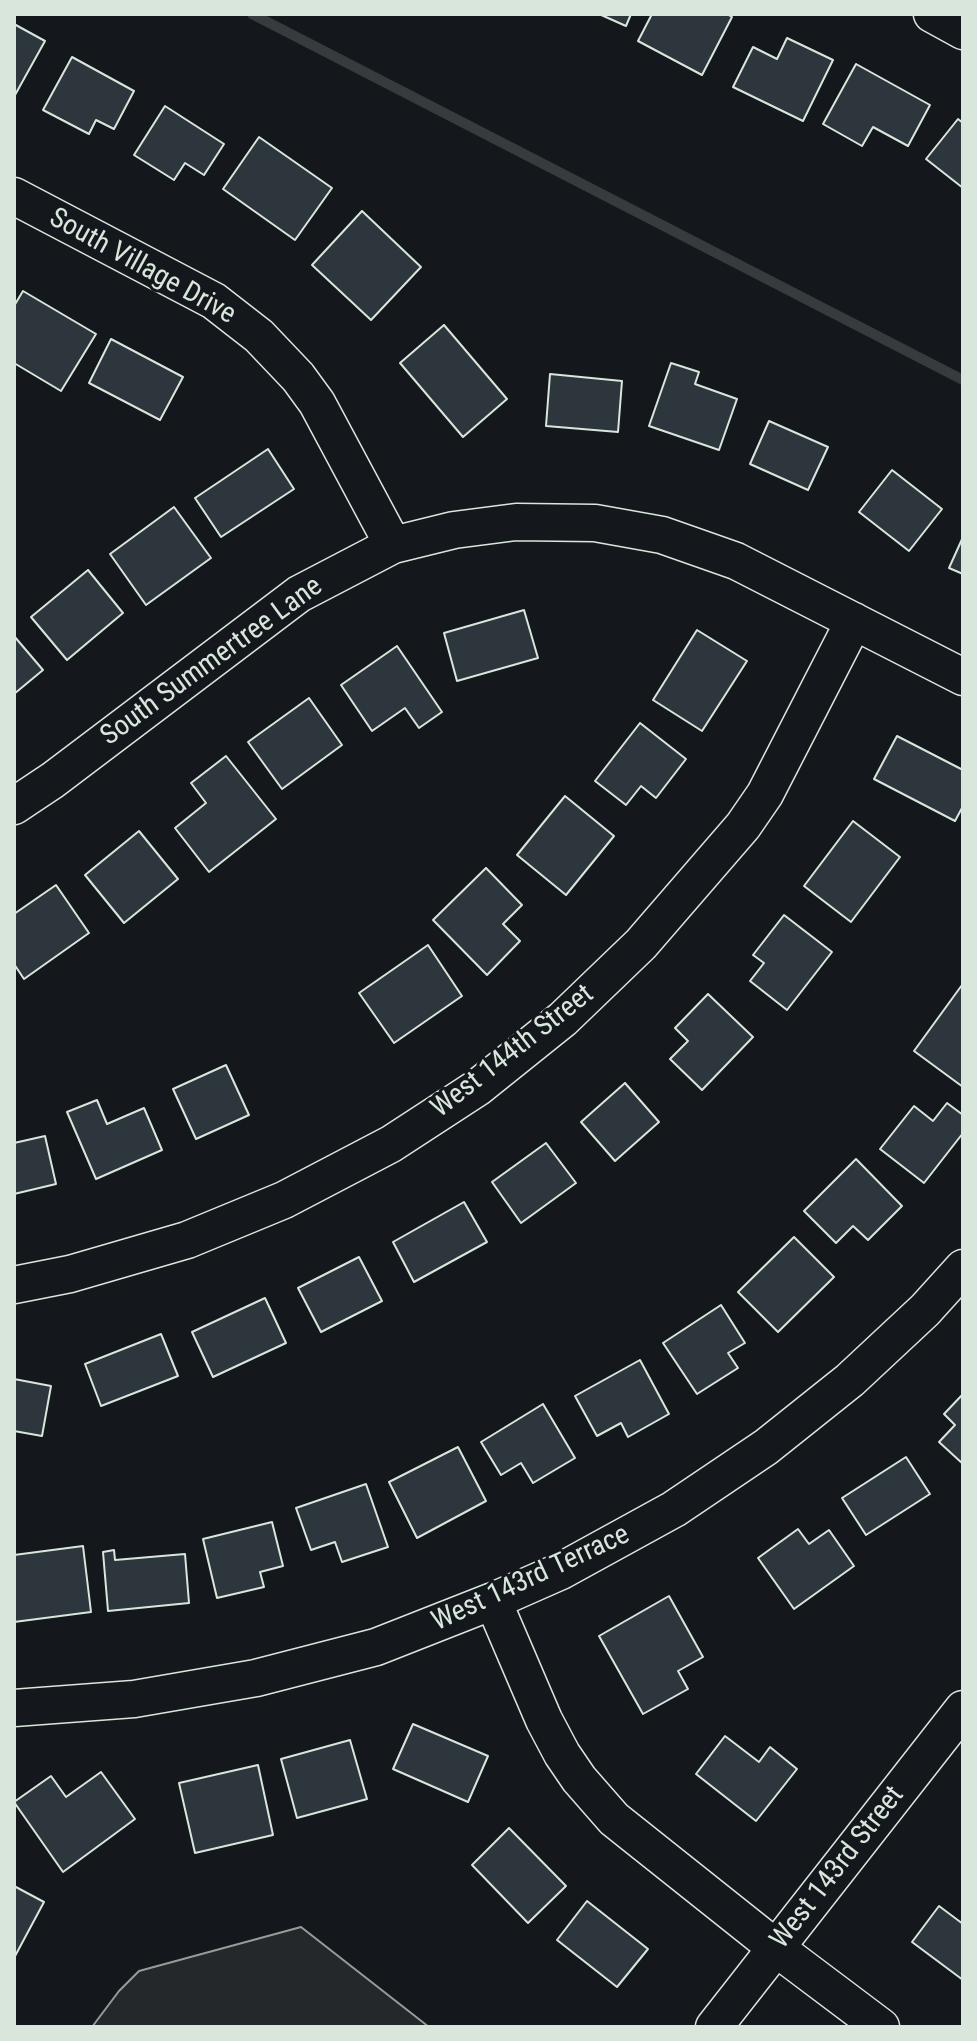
<!DOCTYPE html>
<style>
body{margin:0}
#map{position:relative;width:977px;height:2041px;overflow:hidden;background:#14181c;font-family:"Roboto Condensed",sans-serif}
canvas{display:block}
.frame{position:absolute;inset:0;border:16px solid #d8e6dc;pointer-events:none}
</style>
<div id="map">
<canvas width="977" height="2041"></canvas>
<div class="frame"></div>
</div>
<script>
const ctx = document.querySelector('canvas').getContext('2d');
ctx.lineJoin = 'round';
function fill(path, color) { ctx.fillStyle = color; ctx.fill(path, 'evenodd'); }
const poly = rows => new Path2D(rows.map(r => 'M' + r).join(''));
function trace(path, color, width, dash) { ctx.strokeStyle = color; ctx.lineWidth = width; ctx.lineCap = dash ? 'butt' : 'round'; ctx.setLineDash(dash || []); ctx.stroke(path); }
function label(font, color, halo, rows, align = 'center') {
  ctx.font = font + ' "Roboto Condensed",sans-serif'; ctx.lineWidth = 6; ctx.setLineDash([]); ctx.textBaseline = 'middle'; ctx.strokeStyle = halo; ctx.fillStyle = color; for (const [text, x, y, turn = 0] of rows) {
    ctx.save(); ctx.translate(x, y); ctx.rotate((+turn || 0) * Math.PI / 180); ctx.textAlign = isNaN(turn) ? turn : align; if (halo) ctx.strokeText(text, 0, 0); ctx.fillText(text, 0, 0); ctx.restore();
  }
}
const parking = poly([
 [301,1927,429,2027,92,2027,119,1991,139,1971,301,1927]
]);
fill(parking, '#24282b');
trace(parking, '#939e99', 2);
trace(poly([
 [252,14,963,380]
]), '#363b3e', 10);
const building = poly([
 [599,14,631,14,626,26,599,14],
 [652,14,727,14,732,17,702,75,638,41,652,14],
 [14,24,45,41,15,95,14,94,14,24],
 [787,38,833,60,803,121,733,87,753,47,777,59,787,38],
 [72,57,134,91,114,129,96,120,89,134,43,110,72,57],
 [856,64,930,105,908,146,873,127,862,146,823,124,856,64],
 [165,106,224,144,204,175,185,163,174,180,134,155,165,106],
 [958,119,963,123,963,188,926,159,958,119],
 [259,137,332,188,295,240,223,189,259,137],
 [362,211,421,267,371,320,312,265,362,211],
 [23,291,96,334,61,391,14,363,14,306,23,291],
 [444,325,507,399,463,437,400,363,444,325],
 [111,339,183,377,160,420,89,383,111,339],
 [671,363,699,372,695,384,737,399,719,450,649,426,671,363],
 [550,374,622,381,618,432,546,426,550,374],
 [769,421,828,447,808,490,750,464,769,421],
 [268,449,294,489,221,537,195,498,268,449],
 [892,470,942,509,909,551,859,512,892,470],
 [174,507,211,558,146,605,110,554,174,507],
 [963,537,963,574,949,568,963,537],
 [88,570,123,613,67,660,31,617,88,570],
 [524,610,538,658,457,681,444,633,524,610],
 [697,630,747,661,702,731,653,700,697,630],
 [14,636,43,670,14,694,14,636],
 [397,646,442,712,419,728,405,708,372,731,341,685,397,646],
 [309,698,342,745,282,789,248,742,309,698],
 [640,723,686,759,656,798,641,786,626,805,595,781,640,723],
 [897,736,963,770,963,806,955,821,874,779,897,736],
 [226,756,276,819,209,872,175,828,206,803,191,783,226,756],
 [565,796,614,836,566,895,517,855,565,796],
 [853,821,900,857,851,922,804,886,853,821],
 [139,831,178,879,124,923,85,875,139,831],
 [486,868,522,905,503,924,520,941,487,975,433,920,486,868],
 [56,885,89,933,24,979,14,964,14,914,56,885],
 [784,915,832,952,787,1010,750,981,764,963,753,955,784,915],
 [428,945,462,996,394,1043,359,993,428,945],
 [962,985,963,985,963,1087,914,1051,962,985],
 [708,994,753,1037,702,1090,670,1059,688,1041,675,1028,708,994],
 [226,1065,249,1115,196,1139,173,1089,226,1065],
 [625,1083,659,1122,615,1161,581,1122,625,1083],
 [97,1100,107,1124,144,1108,162,1150,96,1179,67,1112,97,1100],
 [947,1103,963,1115,963,1133,924,1183,880,1149,914,1106,933,1121,947,1103],
 [45,1136,56,1184,14,1194,14,1143,45,1136],
 [546,1143,576,1183,521,1223,492,1182,546,1143],
 [856,1159,902,1206,868,1240,853,1226,836,1243,804,1211,856,1159],
 [464,1202,487,1242,414,1282,393,1242,464,1202],
 [794,1237,834,1277,778,1332,738,1292,794,1237],
 [359,1257,382,1301,321,1332,298,1288,359,1257],
 [265,1298,286,1343,213,1377,192,1332,265,1298],
 [721,1305,745,1343,728,1353,738,1368,697,1394,663,1343,721,1305],
 [161,1334,178,1376,101,1406,85,1364,161,1334],
 [640,1360,669,1414,628,1437,621,1423,597,1436,575,1396,640,1360],
 [14,1379,51,1386,42,1436,14,1431,14,1379],
 [963,1394,963,1464,939,1442,955,1425,944,1414,963,1394],
 [543,1404,575,1458,533,1483,521,1463,501,1475,481,1442,543,1404],
 [458,1447,486,1501,417,1538,389,1482,458,1447],
 [906,1457,930,1494,866,1535,842,1498,906,1457],
 [366,1484,388,1547,342,1562,335,1542,311,1550,296,1508,366,1484],
 [272,1522,283,1566,260,1572,264,1587,217,1598,203,1539,272,1522],
 [798,1529,809,1544,829,1530,854,1566,794,1609,758,1558,798,1529],
 [83,1546,91,1612,14,1622,14,1555,83,1546],
 [114,1550,115,1560,185,1554,189,1603,108,1611,103,1552,114,1550],
 [669,1596,703,1657,678,1671,688,1689,643,1714,599,1636,669,1596],
 [413,1724,488,1756,468,1802,393,1769,413,1724],
 [725,1736,759,1762,770,1747,797,1769,756,1821,696,1774,725,1736],
 [350,1740,367,1799,297,1818,281,1759,350,1740],
 [258,1765,273,1835,195,1853,179,1783,258,1765],
 [101,1772,135,1819,63,1872,14,1802,51,1776,66,1797,101,1772],
 [509,1828,566,1886,528,1923,472,1865,509,1828],
 [14,1886,44,1902,14,1958,14,1886],
 [587,1901,648,1949,617,1987,557,1940,587,1901],
 [939,1906,963,1924,963,1980,912,1942,939,1906]
]);
fill(building, '#2c363c');
trace(building, '#d8e6dc', 2);
const minor = poly([
 [932,14,963,31],
 [14,196,214,301,259,336,298,377,317,403,393,545],
 [14,806,53,780,299,594,393,545,454,530,516,522,595,523,662,535,736,561,963,677],
 [14,1285,70,1274,187,1240,284,1200,391,1144,477,1088,563,1019,641,944,743,826,765,794,854,621],
 [493,1601,544,1720,562,1754,579,1779,614,1819,776,1948,881,2027],
 [14,1708,134,1699,256,1678,376,1647,493,1601,561,1571,674,1509,766,1447,850,1380,925,1310,963,1268],
 [714,2027,963,1709]
]);
trace(minor, '#d8e6dc', 39);
trace(minor, '#14181c', 36);
label('28px', '#d8e6dc', '#14181c', [
 ["South Village Drive",142,267,29],
 ["South Summertree Lane",212,662,-36],
 ["West 144th Street",513,1052,-38],
 ["West 143rd Terrace",531,1579,-25],
 ["West 143rd Street",838,1868,-52]
]);
</script>
